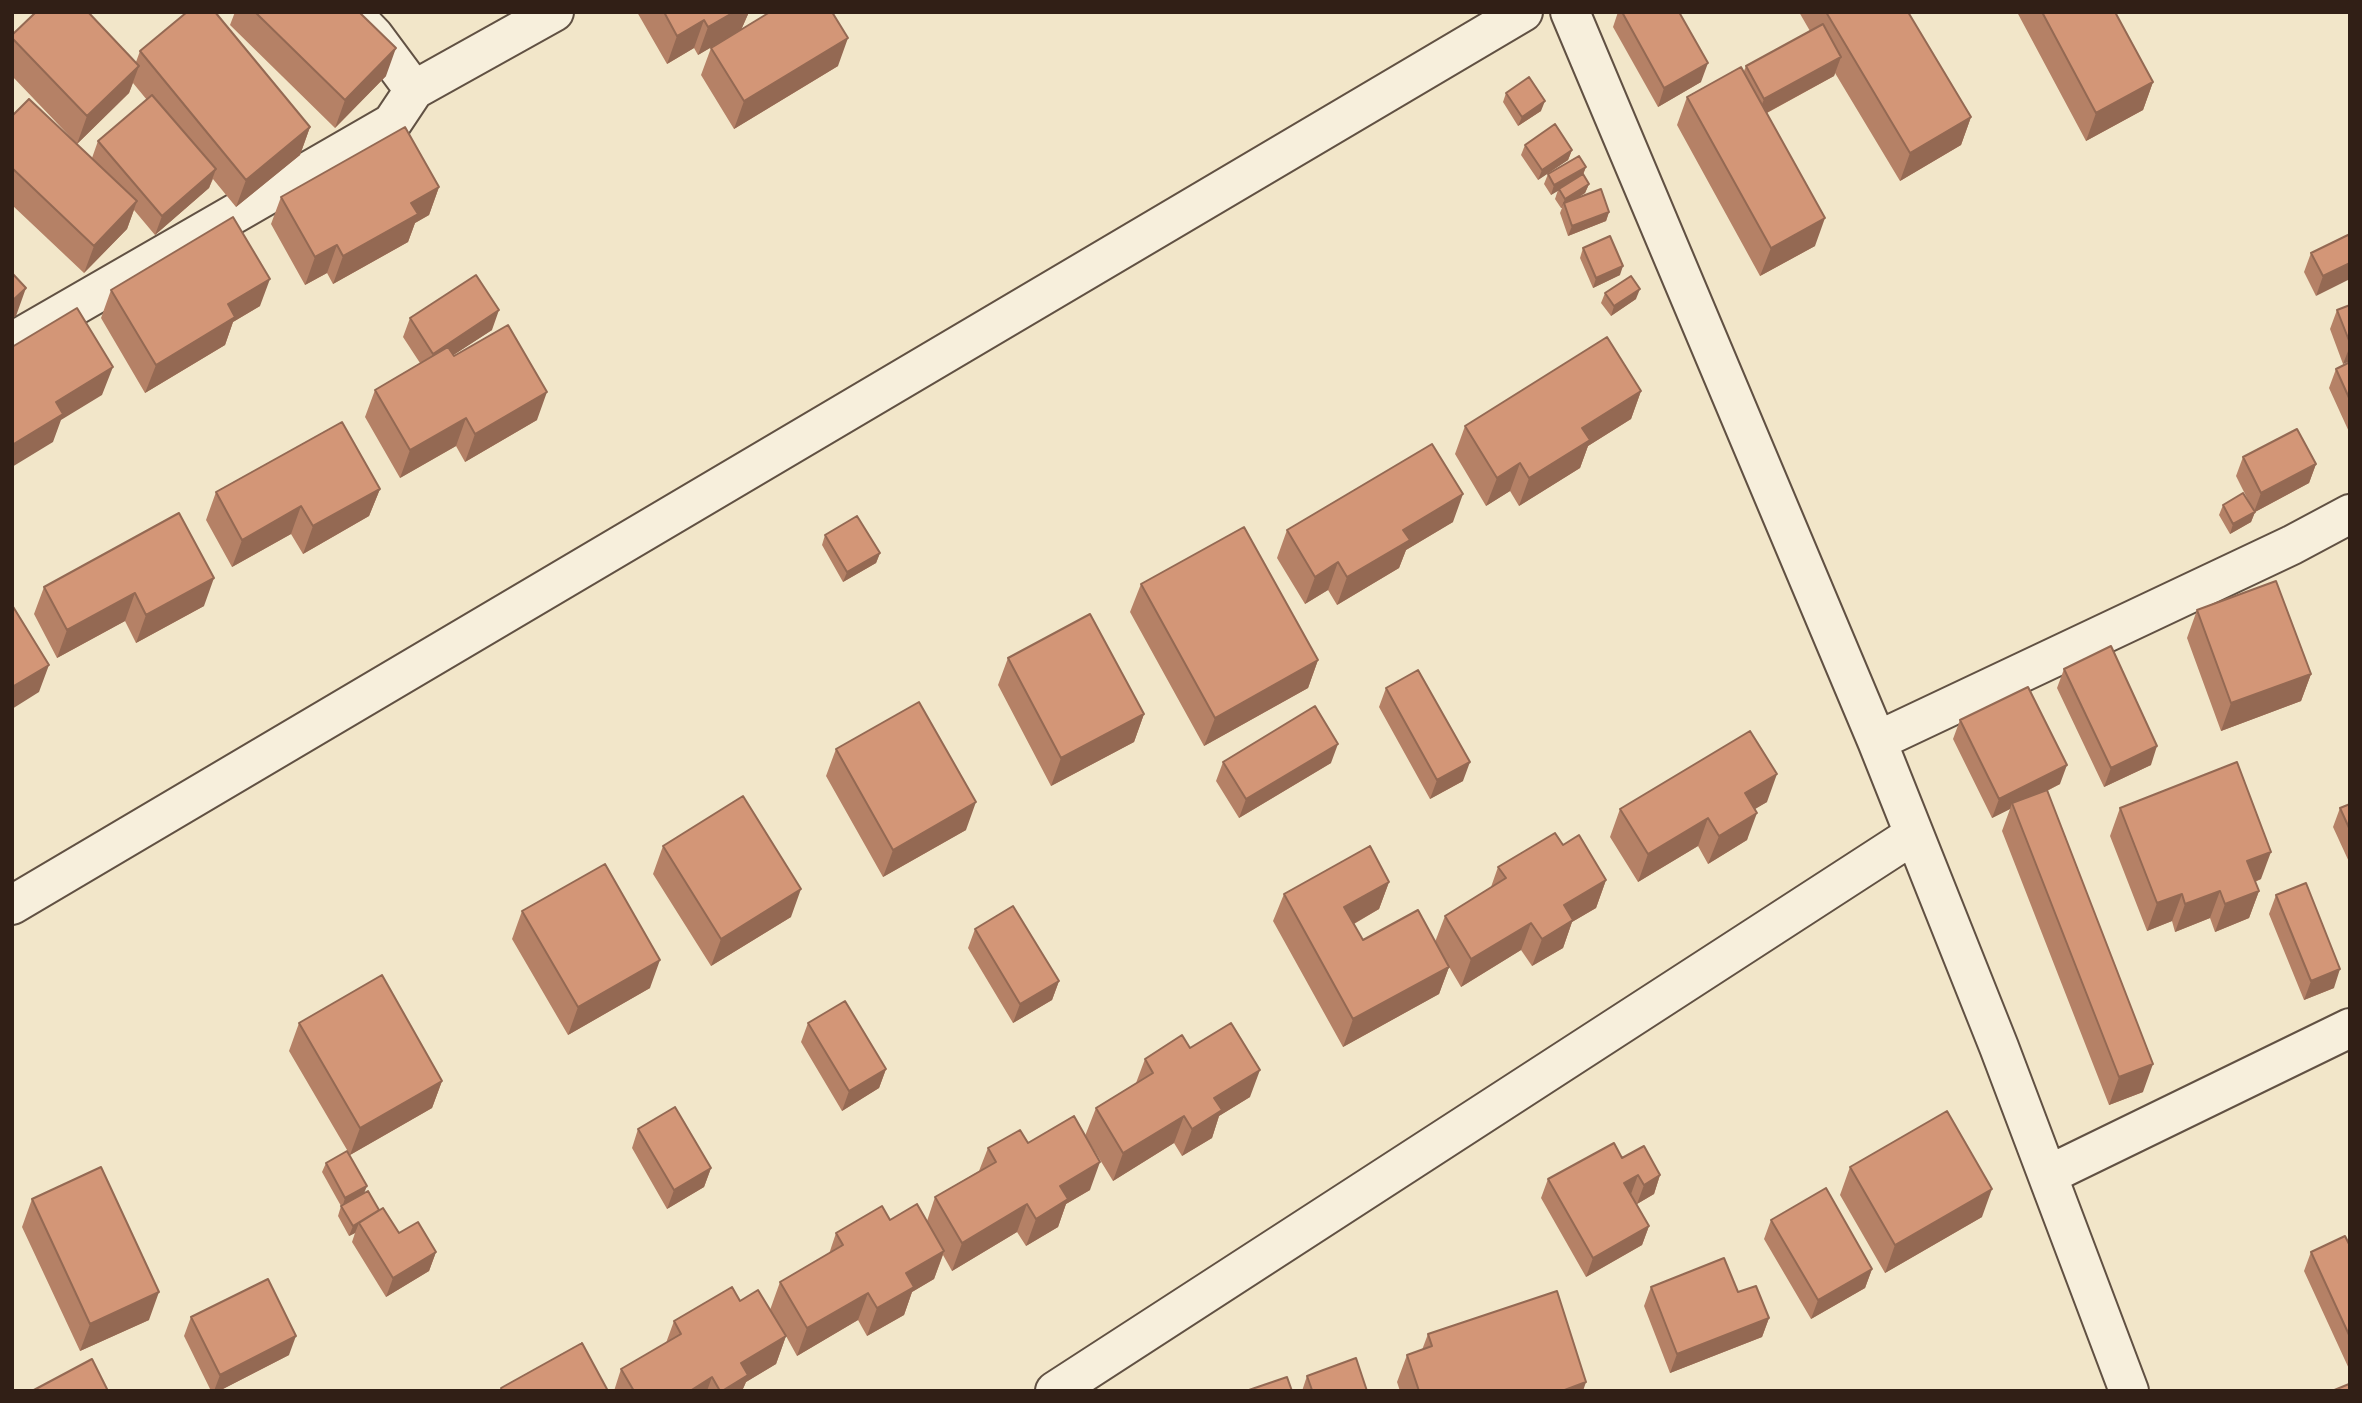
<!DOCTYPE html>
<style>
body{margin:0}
#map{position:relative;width:2362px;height:1403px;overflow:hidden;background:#f2e6c9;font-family:"Old Standard TT",serif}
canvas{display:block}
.frame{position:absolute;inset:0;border:14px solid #311f16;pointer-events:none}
</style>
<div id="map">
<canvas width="2362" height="1403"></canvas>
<div class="frame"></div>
</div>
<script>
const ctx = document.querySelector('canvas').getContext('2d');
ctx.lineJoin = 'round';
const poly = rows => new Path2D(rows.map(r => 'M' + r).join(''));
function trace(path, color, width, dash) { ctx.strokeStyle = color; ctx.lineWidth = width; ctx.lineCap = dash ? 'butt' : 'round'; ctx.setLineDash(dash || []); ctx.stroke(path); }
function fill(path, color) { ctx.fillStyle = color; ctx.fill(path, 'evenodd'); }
const minor = poly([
 [351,12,374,36,414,90],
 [1570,12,1877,741,1999,1047,2129,1391],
 [12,342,392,123,414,90,554,12],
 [1877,741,2292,545,2350,514],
 [12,905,1523,12],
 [2048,1175,2350,1028],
 [1055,1391,1913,835]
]);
trace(minor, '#615143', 42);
trace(minor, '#f7efdc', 38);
fill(poly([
 [235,12,359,12,386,76,335,128,230,25],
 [637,12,749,12,741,30,838,66,734,129,701,75,711,48,730,36,698,55,694,48,667,64],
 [1618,12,1679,12,1701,82,1658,107,1613,27],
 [1799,12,1908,12,1971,117,1961,145,1900,181,1835,73,1834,76,1767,113,1815,246,1760,276,1677,125,1687,97,1744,71,1746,66,1810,31],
 [2017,12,2115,12,2153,82,2143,110,2086,141],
 [12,35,136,62,140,51,310,127,300,155,236,207,213,179,209,188,155,235,134,210,127,229,84,273,12,205,12,116,92,158,98,141,147,100,133,83,129,93,77,144,12,76],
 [1506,93,1541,111,1518,126,1503,102],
 [1525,145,1572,150,1568,160,1538,180,1521,155],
 [1586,167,1583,174,1589,184,1585,193,1577,198,1609,212,1606,221,1568,236,1560,213,1562,208,1561,208,1555,199,1558,190,1551,195,1544,184,1548,174],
 [439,187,429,215,415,223,408,242,333,284,327,273,305,285,271,224,281,197],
 [2350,234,2316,296,2304,272,2311,253],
 [1583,248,1620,275,1593,288,1580,258],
 [111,290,260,306,233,322,225,345,145,393,101,318],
 [1605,293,1636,299,1611,316,1601,303],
 [2350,305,2350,361,2343,364,2330,329,2337,310],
 [410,318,492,330,453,355,537,420,465,462,456,446,400,478,365,417,375,390,420,363,403,337],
 [2350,362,2350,434,2329,388,2336,369],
 [1641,391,1631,419,1588,446,1580,468,1519,506,1510,491,1486,506,1455,454,1465,426],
 [2243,457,2316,464,2309,483,2255,512,2251,522,2230,534,2219,515,2223,505,2249,502,2236,476],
 [380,489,369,516,303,554,291,534,232,567,206,520,216,492],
 [179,513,204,606,136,643,125,621,57,658,34,614,44,587],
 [1453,522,1406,550,1399,568,1337,605,1328,590,1305,604,1277,558,1287,530],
 [825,535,880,553,876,563,843,582,822,545],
 [1141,584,1318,660,1308,688,1204,746,1130,612],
 [2197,610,2311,674,2301,701,2221,731,2187,638],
 [1008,658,1144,714,1134,742,1051,786,998,685],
 [2064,669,2151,765,2104,787,2057,688],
 [1386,688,1463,781,1430,799,1379,707],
 [1960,720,2060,784,2047,791,2143,1092,2109,1105,2002,831,2010,809,1992,818,1953,739],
 [836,749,966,830,883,877,826,776],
 [1223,762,1331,763,1239,818,1216,781],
 [1767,802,1754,809,1747,840,1708,864,1698,846,1638,882,1610,837,1620,809],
 [2350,804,2350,864,2333,827,2340,808],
 [2120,808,2261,879,2255,882,2259,891,2249,918,2215,932,2210,918,2175,932,2172,921,2147,931,2110,836],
 [1563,845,1606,880,1596,908,1572,922,1563,948,1532,966,1521,950,1461,987,1448,965,1449,967,1439,994,1343,1047,1273,921,1284,894,1389,882,1379,909,1354,924,1363,940,1435,942,1445,916,1491,887,1498,867],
 [663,846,791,917,711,966,653,874],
 [2276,895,2334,988,2304,1000,2269,914],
 [522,911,650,988,568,1035,512,939],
 [975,929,1059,981,1052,1000,1013,1023,968,948],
 [299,1023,442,1081,432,1108,350,1155,289,1051],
 [808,1023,886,1069,879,1088,842,1111,801,1042],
 [1190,1048,1250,1097,1219,1116,1212,1138,1182,1156,1174,1143,1113,1181,1086,1137,1090,1190,1066,1204,1058,1227,1026,1246,1017,1232,952,1271,943,1255,934,1279,912,1292,904,1315,867,1336,858,1320,797,1356,786,1336,776,1364,746,1382,742,1391,614,1391,621,1369,666,1343,674,1321,740,1301,770,1310,780,1282,829,1254,836,1233,890,1220,927,1221,935,1197,979,1171,988,1148,1085,1136,1096,1108,1136,1083,1145,1059],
 [638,1129,711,1168,704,1187,667,1209,632,1148],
 [1622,1158,1660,1175,1654,1194,1637,1204,1649,1226,1642,1245,1586,1277,1541,1198,1548,1179],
 [326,1163,364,1193,399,1233,436,1252,429,1271,386,1297,352,1242,355,1233,349,1236,338,1216,341,1206,322,1172],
 [1850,1167,1982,1217,1885,1273,1840,1195],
 [32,1199,149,1320,80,1351,22,1227],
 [1771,1220,1872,1269,1865,1288,1811,1319,1764,1239],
 [2350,1246,2350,1371,2304,1271,2311,1252],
 [1651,1287,1769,1318,1762,1337,1670,1373,1644,1306],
 [191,1317,289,1355,219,1391,211,1391,184,1336],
 [1428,1334,1583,1391,1400,1391,1397,1382,1407,1355,1422,1350],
 [1307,1376,1367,1391,1302,1391]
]), '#b58166');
fill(poly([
 [734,12,749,12,741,30,698,55,708,27],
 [704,20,694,48,667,64,677,36],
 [848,38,838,66,734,129,744,101],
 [396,48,386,76,335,128,345,100],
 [1841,57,1834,76,1757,118,1764,99],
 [1708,63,1701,82,1658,107,1664,88],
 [139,66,129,93,77,144,87,116],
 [2153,82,2143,110,2086,141,2096,113],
 [1545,101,1541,111,1518,126,1522,117],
 [1971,117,1961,145,1900,181,1910,153],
 [310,127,300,155,236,207,246,180],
 [1572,150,1568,160,1538,180,1542,170],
 [1586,167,1582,177,1551,195,1554,185],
 [216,169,209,188,155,235,162,216],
 [1589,184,1585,193,1565,206,1564,203,1561,208,1565,199],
 [439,187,429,215,415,223,408,242,333,284,343,256,411,203],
 [137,201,127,229,84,273,94,246],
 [1609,212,1606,221,1568,236,1572,226],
 [1825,218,1815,246,1760,276,1771,248],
 [337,245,327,273,305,285,315,257],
 [2350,263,2350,279,2316,296,2323,276],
 [1623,266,1620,275,1593,288,1596,278],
 [270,279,260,306,233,322,225,345,145,393,156,365,228,304],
 [26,288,16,316,12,319,12,301],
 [1640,289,1636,299,1611,316,1614,306],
 [499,310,492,330,426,373,433,354],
 [2350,346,2350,361,2343,364],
 [113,367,102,395,61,420,53,442,12,467,12,445,56,402],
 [1641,391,1631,419,1588,446,1580,468,1519,506,1529,478,1582,428],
 [547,392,537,420,465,462,475,434],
 [466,418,456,446,400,478,410,450],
 [1520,463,1510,491,1486,506,1497,478],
 [2316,464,2309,483,2255,512,2251,522,2230,534,2233,524,2254,512,2261,493],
 [380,489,369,516,303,554,313,526],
 [1463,494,1453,522,1406,550,1399,568,1337,605,1347,577,1403,530],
 [301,506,291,534,232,567,242,540],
 [880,553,876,563,843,582,847,572],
 [1338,562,1328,590,1305,604,1315,577],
 [214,578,204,606,136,643,146,615],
 [135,593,125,621,57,658,67,630],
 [1318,660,1308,688,1204,746,1215,718],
 [49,665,39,692,12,709,12,687],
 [2311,674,2301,701,2221,731,2231,703],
 [1144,714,1134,742,1051,786,1061,758],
 [1338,744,1331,763,1239,818,1246,799],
 [2157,746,2151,765,2104,787,2111,768],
 [1470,762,1463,781,1430,799,1437,780],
 [2067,765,2060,784,2014,807,2012,803,2010,809,1992,818,1999,799],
 [1777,774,1767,802,1735,821,1745,793],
 [976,802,966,830,883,877,893,850],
 [1757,813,1747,840,1708,864,1719,836],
 [1708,818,1698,846,1638,882,1648,854],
 [2271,852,2261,879,2237,888,2247,861],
 [1606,880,1596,908,1572,922,1563,948,1532,966,1542,939,1564,905],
 [1389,882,1379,909,1334,935,1344,907],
 [801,889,791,917,711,966,721,939],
 [2220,891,2210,918,2175,932,2185,904],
 [2259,891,2249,918,2215,932,2225,904],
 [2182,894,2172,921,2147,931,2157,903],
 [1531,923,1521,950,1461,987,1471,959],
 [660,960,650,988,568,1035,578,1007],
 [1449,967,1439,994,1343,1047,1353,1019],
 [2340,969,2334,988,2304,1000,2311,981],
 [1059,981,1052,1000,1013,1023,1020,1004],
 [2153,1064,2143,1092,2109,1105,2119,1077],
 [886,1069,879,1088,842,1111,849,1091],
 [1260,1070,1250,1097,1219,1116,1212,1138,1182,1156,1192,1129,1214,1098],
 [442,1081,432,1108,350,1155,360,1128],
 [1184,1116,1174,1143,1113,1181,1123,1153],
 [1100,1162,1090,1190,1066,1204,1058,1227,1026,1246,1036,1219,1060,1186],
 [711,1168,704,1187,667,1209,674,1190],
 [1638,1175,1631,1194,1624,1183],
 [1660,1175,1654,1194,1637,1204,1644,1185],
 [367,1186,363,1196,342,1208,345,1198],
 [1992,1189,1982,1217,1885,1273,1895,1245],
 [1027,1204,1017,1232,952,1271,962,1243],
 [359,1223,355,1233,349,1236,353,1226],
 [1649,1226,1642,1245,1586,1277,1593,1258],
 [944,1251,934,1279,912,1292,904,1315,867,1336,877,1308,906,1273],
 [436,1252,429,1271,386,1297,393,1278],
 [1872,1269,1865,1288,1811,1319,1818,1300],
 [159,1292,149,1320,80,1351,90,1324],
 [868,1293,858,1320,797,1356,807,1328],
 [1769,1318,1762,1337,1670,1373,1677,1354],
 [296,1336,289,1355,219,1391,214,1391,220,1375],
 [786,1336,776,1364,746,1382,742,1391,722,1391,741,1363],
 [712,1377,707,1391,690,1391],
 [1586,1382,1583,1391,1562,1391]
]), '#946953');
const building = poly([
 [36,12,88,12,139,66,87,116,12,38,12,35,36,12],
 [187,12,215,12,310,127,246,180,140,51,187,12],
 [255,12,359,12,396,48,345,100,255,12],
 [664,12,734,12,708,27,704,20,677,36,664,12],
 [770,12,832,12,848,38,744,101,711,48,770,12],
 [1622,12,1679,12,1708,63,1664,88,1622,12],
 [1826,12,1908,12,1971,117,1910,153,1826,12],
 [2042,12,2115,12,2153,82,2096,113,2042,12],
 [1823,24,1841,57,1764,99,1746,66,1823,24],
 [1741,67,1825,218,1771,248,1687,97,1741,67],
 [1529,77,1545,101,1522,117,1506,93,1529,77],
 [152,95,216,169,162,216,98,141,152,95],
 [29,99,137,201,94,246,12,168,12,116,29,99],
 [1555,124,1572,150,1542,170,1525,145,1555,124],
 [405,127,439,187,411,203,418,214,343,256,337,245,315,257,281,197,405,127],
 [1579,156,1586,167,1554,185,1548,174,1579,156],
 [1583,174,1589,184,1565,199,1559,189,1583,174],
 [1601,189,1609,212,1572,226,1564,203,1601,189],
 [233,217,270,279,228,304,235,317,156,365,111,290,233,217],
 [2350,234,2350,263,2323,276,2311,253,2350,234],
 [1610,236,1623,266,1596,278,1583,248,1610,236],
 [12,273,26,288,12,301,12,273],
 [476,275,499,310,433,354,410,318,476,275],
 [1631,276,1640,289,1614,306,1605,293,1631,276],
 [2350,305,2350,343,2337,310,2350,305],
 [77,308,113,367,56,402,63,414,12,445,12,347,77,308],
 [508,325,547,392,475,434,466,418,410,450,375,390,448,347,454,356,508,325],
 [1607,337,1641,391,1582,428,1590,440,1529,478,1520,463,1497,478,1465,426,1607,337],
 [2350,362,2350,400,2336,369,2350,362],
 [342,422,380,489,313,526,301,506,242,540,216,492,342,422],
 [2297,429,2316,464,2261,493,2243,457,2297,429],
 [1432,444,1463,494,1403,530,1410,540,1347,577,1338,562,1315,577,1287,530,1432,444],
 [2243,493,2255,512,2233,524,2223,505,2243,493],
 [179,513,214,578,146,615,135,593,67,630,44,587,179,513],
 [857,516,880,553,847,572,825,535,857,516],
 [1244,527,1318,660,1215,718,1141,584,1244,527],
 [2276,581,2311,674,2231,703,2197,610,2276,581],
 [12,605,49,665,12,687,12,605],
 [1090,614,1144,714,1061,758,1008,658,1090,614],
 [2111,646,2157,746,2111,768,2064,669,2111,646],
 [1418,670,1470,762,1437,780,1386,688,1418,670],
 [2028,687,2067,765,1999,799,1960,720,2028,687],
 [919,702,976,802,893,850,836,749,919,702],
 [1315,706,1338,744,1246,799,1223,762,1315,706],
 [1750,731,1777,774,1745,793,1757,813,1719,836,1708,818,1648,854,1620,809,1750,731],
 [2237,762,2271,852,2247,861,2259,891,2225,904,2220,891,2185,904,2182,894,2157,903,2120,808,2237,762],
 [2047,790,2153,1064,2119,1077,2012,803,2047,790],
 [743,796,801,889,721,939,663,846,743,796],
 [2350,804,2350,830,2340,808,2350,804],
 [1555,833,1563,845,1579,835,1606,880,1564,905,1573,920,1542,939,1531,923,1471,959,1445,916,1506,878,1498,867,1555,833],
 [1370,846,1389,882,1344,907,1363,940,1418,910,1449,967,1353,1019,1284,894,1370,846],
 [605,864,660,960,578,1007,522,911,605,864],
 [2306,883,2340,969,2311,981,2276,895,2306,883],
 [1013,906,1059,981,1020,1004,975,929,1013,906],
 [382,975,442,1081,360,1128,299,1023,382,975],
 [845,1001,886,1069,849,1091,808,1023,845,1001],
 [1231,1023,1260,1070,1214,1098,1222,1110,1192,1129,1184,1116,1123,1153,1096,1108,1153,1073,1145,1059,1182,1035,1190,1048,1231,1023],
 [675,1107,711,1168,674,1190,638,1129,675,1107],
 [1947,1111,1992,1189,1895,1245,1850,1167,1947,1111],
 [1074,1116,1100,1162,1060,1186,1068,1199,1036,1219,1027,1204,962,1243,935,1197,996,1162,988,1148,1020,1130,1028,1143,1074,1116],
 [1614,1143,1622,1158,1644,1146,1660,1175,1644,1185,1638,1175,1624,1183,1649,1226,1593,1258,1548,1179,1614,1143],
 [347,1151,367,1186,345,1198,326,1163,347,1151],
 [101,1167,159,1292,90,1324,32,1199,101,1167],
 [1826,1188,1872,1269,1818,1300,1771,1220,1826,1188],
 [368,1191,379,1210,353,1226,341,1206,368,1191],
 [917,1204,944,1251,906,1273,914,1287,877,1308,868,1293,807,1328,780,1282,843,1245,836,1233,882,1206,890,1220,917,1204],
 [383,1208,399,1233,418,1222,436,1252,393,1278,359,1223,383,1208],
 [2345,1236,2350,1246,2350,1337,2311,1252,2345,1236],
 [1724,1258,1738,1292,1756,1286,1769,1318,1677,1354,1651,1287,1724,1258],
 [268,1279,296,1336,220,1375,191,1317,268,1279],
 [732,1287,740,1301,758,1290,786,1336,741,1363,748,1375,722,1391,720,1391,712,1377,690,1391,634,1391,621,1369,681,1334,674,1321,732,1287],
 [1557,1291,1586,1382,1562,1391,1419,1391,1407,1355,1432,1346,1428,1334,1557,1291],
 [582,1343,608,1391,502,1391,501,1388,582,1343],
 [1356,1358,1367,1391,1308,1391,1312,1390,1307,1376,1356,1358],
 [92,1359,108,1391,32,1391,92,1359],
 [1287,1377,1292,1391,1246,1391,1287,1377],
 [2349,1384,2350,1391,2332,1391,2349,1384]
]);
fill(building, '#d39677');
trace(building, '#946953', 2);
</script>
